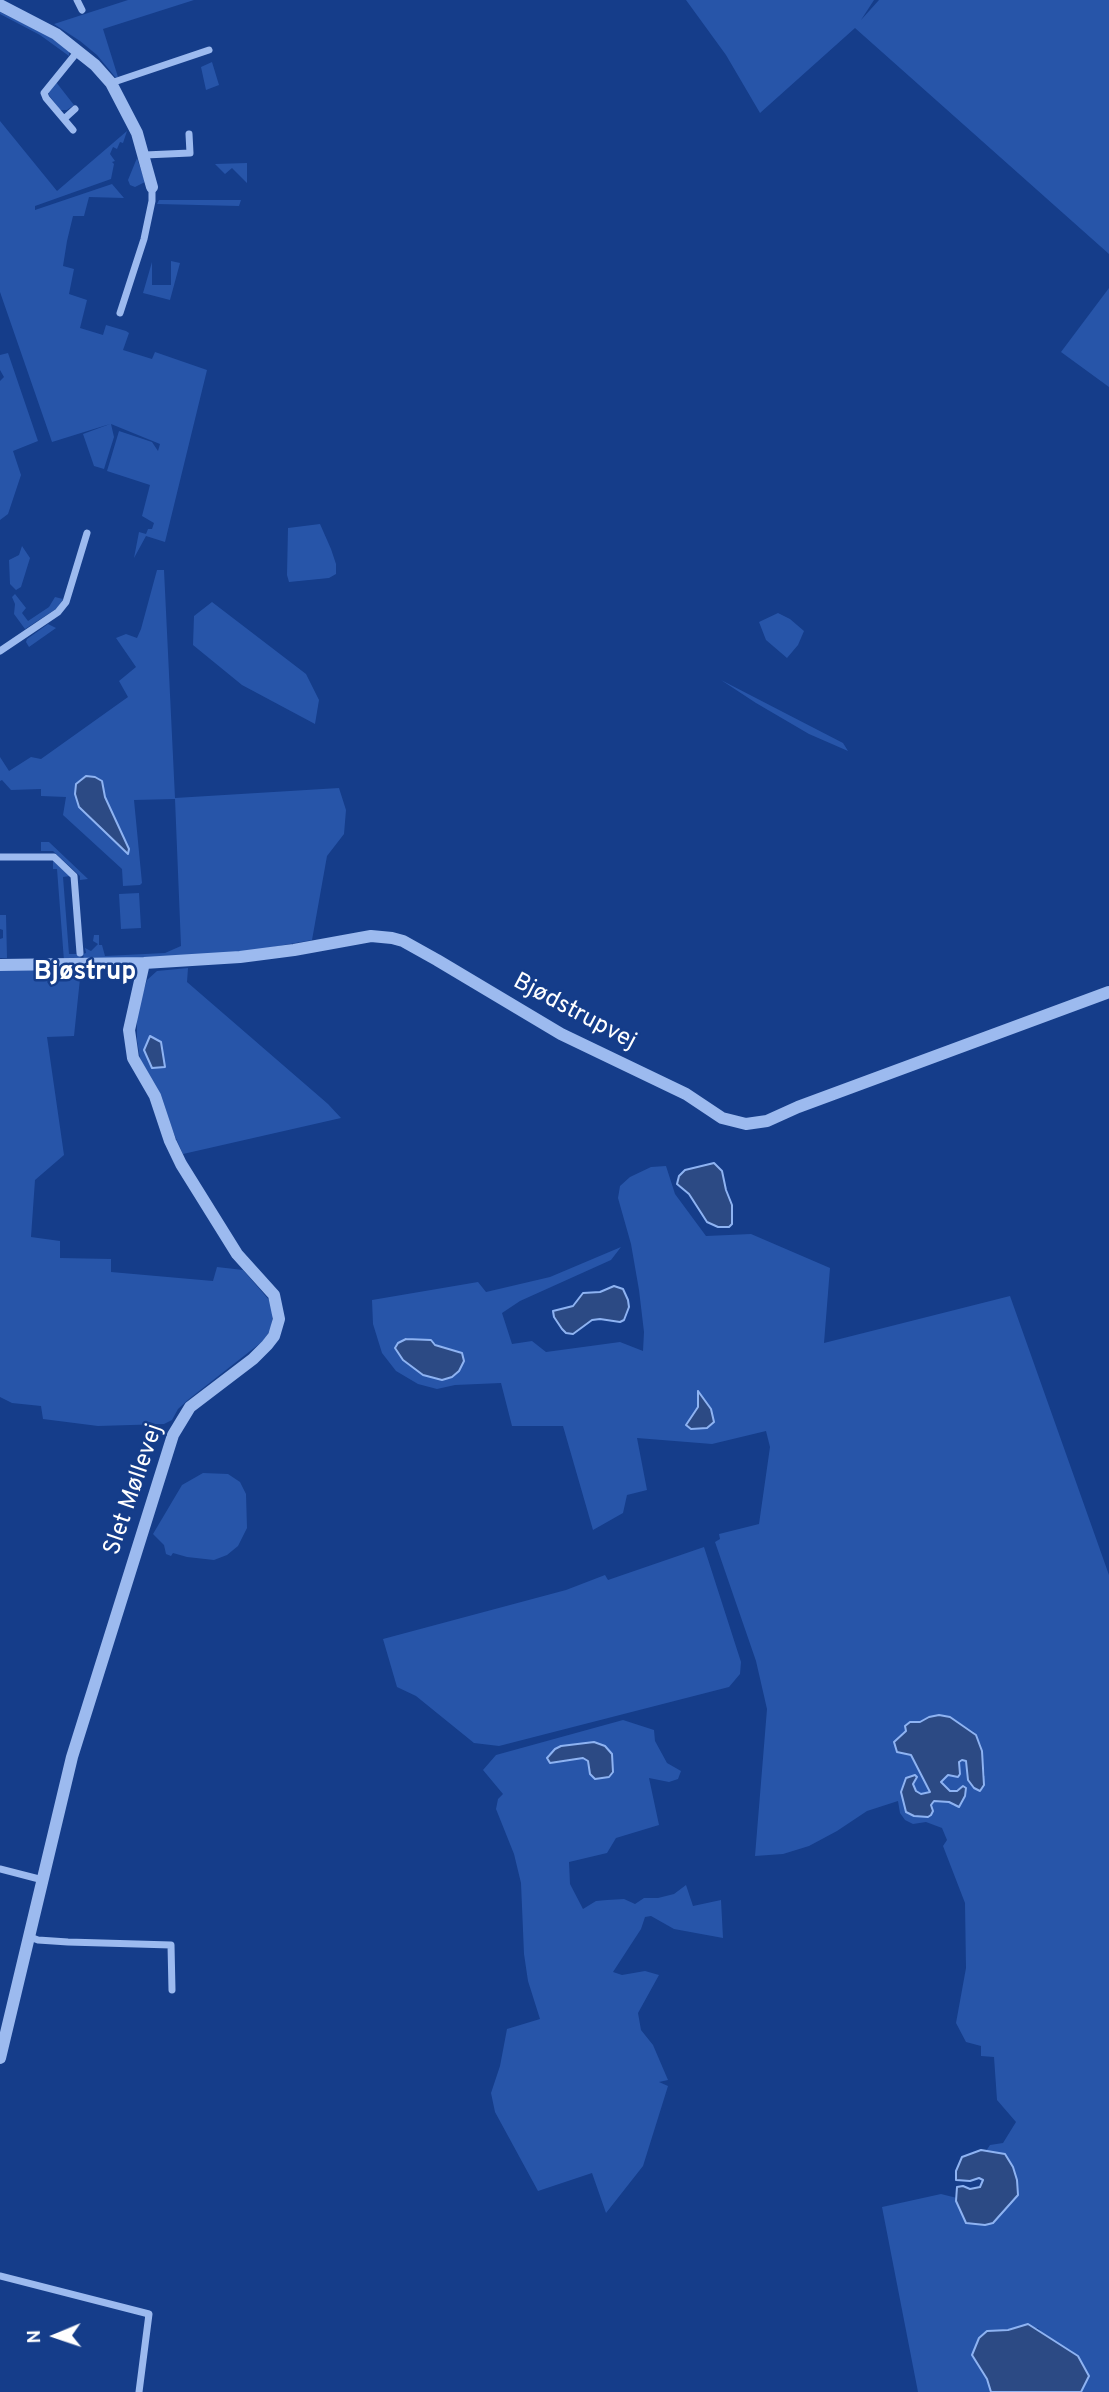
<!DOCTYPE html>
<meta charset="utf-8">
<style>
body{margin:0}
#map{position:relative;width:1109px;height:2392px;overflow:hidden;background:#153d8a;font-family:Overpass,sans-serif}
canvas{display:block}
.north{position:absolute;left:21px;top:2301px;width:70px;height:70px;-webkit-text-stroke:5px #153d8a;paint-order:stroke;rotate:268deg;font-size:19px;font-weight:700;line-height:28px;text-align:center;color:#fff}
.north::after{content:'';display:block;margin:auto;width:24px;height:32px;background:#fff;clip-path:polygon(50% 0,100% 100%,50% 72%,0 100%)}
</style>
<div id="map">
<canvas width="1109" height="2392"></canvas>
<div class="north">N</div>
</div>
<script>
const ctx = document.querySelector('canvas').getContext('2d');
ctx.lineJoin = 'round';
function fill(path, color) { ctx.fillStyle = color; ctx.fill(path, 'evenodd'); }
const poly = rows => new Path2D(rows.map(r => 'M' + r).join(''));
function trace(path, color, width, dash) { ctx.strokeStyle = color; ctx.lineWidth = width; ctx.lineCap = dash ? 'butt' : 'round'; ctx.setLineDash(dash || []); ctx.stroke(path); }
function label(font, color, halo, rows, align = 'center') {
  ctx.font = font + ' Overpass,sans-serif'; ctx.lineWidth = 5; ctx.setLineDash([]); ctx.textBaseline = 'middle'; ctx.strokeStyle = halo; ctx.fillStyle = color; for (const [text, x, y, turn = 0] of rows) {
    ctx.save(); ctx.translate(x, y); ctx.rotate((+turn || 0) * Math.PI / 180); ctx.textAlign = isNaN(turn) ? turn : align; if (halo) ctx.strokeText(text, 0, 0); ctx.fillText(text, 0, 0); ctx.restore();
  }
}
fill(poly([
 [128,0,194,0,103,29,118,77,116,78,97,55,80,41,54,24],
 [686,0,874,0,861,20,879,0,1109,0,1109,254,855,28,760,113,726,55],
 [0,12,47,35,69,51,69,56,40,35,0,14],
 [212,62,219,85,206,90,201,67],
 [56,82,74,105,67,110,60,110,49,95,49,91],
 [0,121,57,191,127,131,123,143,120,142,117,149,113,147,110,154,115,161,112,162,114,164,111,179,35,206,35,210,112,184,124,198,89,197,84,216,73,216,67,241,63,266,74,269,69,294,87,300,80,328,103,335,106,325,126,331,129,333,123,350,152,359,155,352,207,370,165,542,146,536,134,558,139,532,146,534,148,529,152,529,154,523,142,516,150,485,107,471,119,431,152,442,158,451,160,444,111,424,114,437,104,469,94,466,83,434,110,424,52,442,0,292],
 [137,158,145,182,135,187,130,185,128,180],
 [247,163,247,183,232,168,225,174,215,164],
 [159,200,241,200,239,206,157,204],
 [171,261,180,263,170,300,143,293,152,262,152,285,171,285],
 [1109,288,1109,387,1061,352],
 [8,353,38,441,13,451,21,475,8,514,0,520,0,381,4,377,0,370,0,355],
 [320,524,331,549,336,564,336,574,329,578,289,582,287,575,288,528],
 [22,546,30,558,21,587,16,590,10,584,9,560,19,555],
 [157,570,164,570,175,798,339,788,346,810,344,834,327,856,312,940,245,952,84,961,83,954,86,953,85,948,91,951,98,944,93,941,94,935,99,935,99,945,102,945,105,956,165,953,181,946,175,799,134,800,142,883,140,885,123,886,122,869,63,815,66,797,41,796,41,789,11,790,2,780,0,781,0,757,9,771,31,757,41,759,128,697,119,681,136,667,116,638,126,634,137,638,141,629],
 [15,594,26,608,22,613,28,621,49,607,55,597,63,599,59,607,25,629,14,614,15,604,12,597],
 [212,602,306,674,319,700,315,724,242,685,193,645,194,616],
 [778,613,790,619,804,631,798,645,787,658,766,640,759,622],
 [48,624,56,628,29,647,26,642,27,639],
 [721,680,843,743,848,751,809,734,756,703],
 [41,842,49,842,88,879,80,880,80,876,53,851,41,851],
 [53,861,70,876,63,877,69,954,80,954,81,961,64,961,57,869,53,869],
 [139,893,141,928,121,929,119,894],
 [0,915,6,915,7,958,0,958,0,939,3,938,3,930,0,929],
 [188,968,187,982,328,1104,341,1118,183,1154,140,1058,137,1040,137,1011,147,980,157,971],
 [81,969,74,1036,47,1037,64,1155,35,1180,31,1237,60,1241,60,1258,111,1259,111,1272,213,1281,217,1267,243,1270,270,1301,273,1313,271,1329,263,1341,189,1399,178,1409,172,1420,164,1424,98,1426,43,1419,41,1406,12,1403,0,1397,0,971],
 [666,1166,675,1194,706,1236,751,1234,830,1268,824,1343,1010,1296,1109,1575,1109,2392,1081,2392,1086,2382,1072,2351,1046,2337,1038,2328,1021,2328,988,2331,979,2338,972,2355,987,2379,991,2392,918,2392,882,2207,941,2194,957,2198,959,2211,1013,2167,1005,2154,986,2151,990,2145,1003,2143,1016,2122,997,2100,994,2057,981,2056,981,2046,966,2042,956,2023,966,1968,965,1903,943,1846,947,1840,942,1828,926,1822,913,1824,905,1820,900,1813,898,1801,867,1811,837,1831,809,1846,783,1854,755,1856,767,1709,756,1661,715,1542,720,1539,719,1534,759,1524,770,1447,766,1431,712,1444,637,1438,647,1490,627,1495,623,1513,593,1530,563,1426,512,1426,501,1383,455,1385,437,1389,418,1384,396,1371,382,1353,373,1324,372,1300,478,1282,486,1292,550,1277,621,1247,611,1260,520,1301,502,1313,512,1344,532,1341,546,1352,620,1342,643,1351,644,1332,639,1290,631,1244,618,1198,620,1186,630,1177,651,1167],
 [929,1717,950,1717,974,1732,981,1745,985,1776,968,1769,966,1761,959,1762,960,1774,954,1777,948,1775,941,1782,950,1791,960,1789,965,1796,960,1802,954,1806,949,1802,933,1801,931,1805,906,1812,903,1784,911,1775,915,1775,913,1783,916,1791,921,1794,930,1792,911,1755,894,1742,906,1731],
 [203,1473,228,1474,240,1482,246,1494,247,1528,238,1546,227,1555,214,1560,187,1557,173,1553,171,1556,166,1554,164,1545,153,1534,182,1485],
 [704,1547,741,1662,740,1674,729,1687,499,1746,474,1743,416,1696,397,1687,383,1639,566,1590,605,1575,608,1580],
 [623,1720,654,1730,655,1741,667,1763,681,1771,678,1779,669,1782,649,1778,659,1825,616,1838,607,1853,569,1862,570,1884,583,1909,596,1901,607,1900,624,1899,635,1904,644,1898,658,1898,674,1894,686,1885,693,1906,721,1900,723,1938,674,1929,651,1916,645,1917,641,1929,613,1972,622,1975,645,1971,659,1975,638,2013,641,2030,653,2045,668,2080,659,2082,668,2086,643,2166,606,2213,592,2173,538,2191,495,2112,491,2093,500,2066,507,2029,540,2019,528,1981,524,1954,521,1883,514,1854,496,1809,498,1799,503,1794,483,1770,496,1755],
 [594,1743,588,1761,583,1758,548,1755,561,1746]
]), '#2755a9');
const water = poly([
 [86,776,95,777,102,781,105,797,129,849,128,854,79,807,75,794,76,784,86,776],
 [150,1036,161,1042,165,1067,152,1068,144,1050,150,1036],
 [714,1163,722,1171,726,1190,732,1205,732,1224,729,1227,718,1227,707,1222,689,1194,677,1184,679,1176,685,1170,714,1163],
 [614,1286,623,1289,628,1300,629,1307,624,1320,620,1322,600,1319,592,1320,573,1334,566,1333,562,1329,554,1317,553,1311,573,1306,583,1293,600,1292,614,1286],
 [406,1339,431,1340,435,1345,462,1353,464,1361,459,1371,452,1377,442,1380,423,1375,403,1360,395,1348,398,1343,406,1339],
 [698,1391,711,1409,714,1422,707,1428,691,1429,686,1425,698,1407,698,1391],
 [939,1715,950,1717,976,1735,982,1751,984,1785,980,1791,974,1788,968,1780,966,1761,962,1760,959,1762,960,1774,958,1777,948,1775,941,1782,950,1791,957,1791,963,1786,966,1788,965,1796,959,1807,949,1802,934,1801,931,1805,933,1811,931,1815,928,1817,914,1816,906,1812,901,1792,906,1778,915,1775,917,1777,913,1784,916,1791,921,1794,930,1792,911,1755,897,1752,894,1742,906,1731,905,1726,910,1722,920,1722,929,1717,939,1715],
 [594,1742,605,1746,612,1754,613,1772,609,1777,595,1779,590,1774,588,1761,583,1758,550,1763,547,1758,555,1749,561,1746,594,1742],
 [981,2150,1005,2154,1013,2167,1017,2180,1018,2195,993,2223,985,2225,966,2223,956,2201,957,2187,963,2186,970,2189,980,2187,983,2180,979,2178,970,2181,956,2180,956,2171,962,2157,981,2150],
 [1028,2324,1078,2356,1089,2376,1081,2392,991,2392,987,2379,972,2355,979,2338,987,2331,1008,2330,1028,2324]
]);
fill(water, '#2c4a84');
trace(water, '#8eb3f2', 2);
trace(poly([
 [77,0,82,10],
 [111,83,209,50],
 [64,119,75,109],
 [73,130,46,98,44,93,78,51],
 [145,155,190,153,189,134],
 [120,313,144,239,152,201,152,187],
 [0,651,58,612,66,602,87,533],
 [0,857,54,857,74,876,80,953],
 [0,1869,43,1880],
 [30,1937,38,1940,68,1942,171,1945,172,1990],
 [0,2276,149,2314,139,2392]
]), '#9cbaef', 7);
trace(poly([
 [0,5,56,34,95,65,111,83,137,133,152,187],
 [0,965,144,963,240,957,294,950,371,936,392,938,403,941,437,960,561,1034,686,1094,722,1118,746,1124,767,1121,798,1107,1109,992],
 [0,2058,72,1757,173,1435,190,1407,253,1359,267,1345,274,1336,279,1319,274,1295,237,1254,181,1164,170,1141,155,1096,133,1058,129,1030,144,963]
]), '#9cbaef', 12);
label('24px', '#fff', '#153d8a', [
 ["Bjødstrupvej",574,1013,28],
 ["Slet Møllevej",135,1490,-71]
]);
label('bold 26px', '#fff', '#153d8a', [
 ["Bjøstrup",85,974]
]);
</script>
